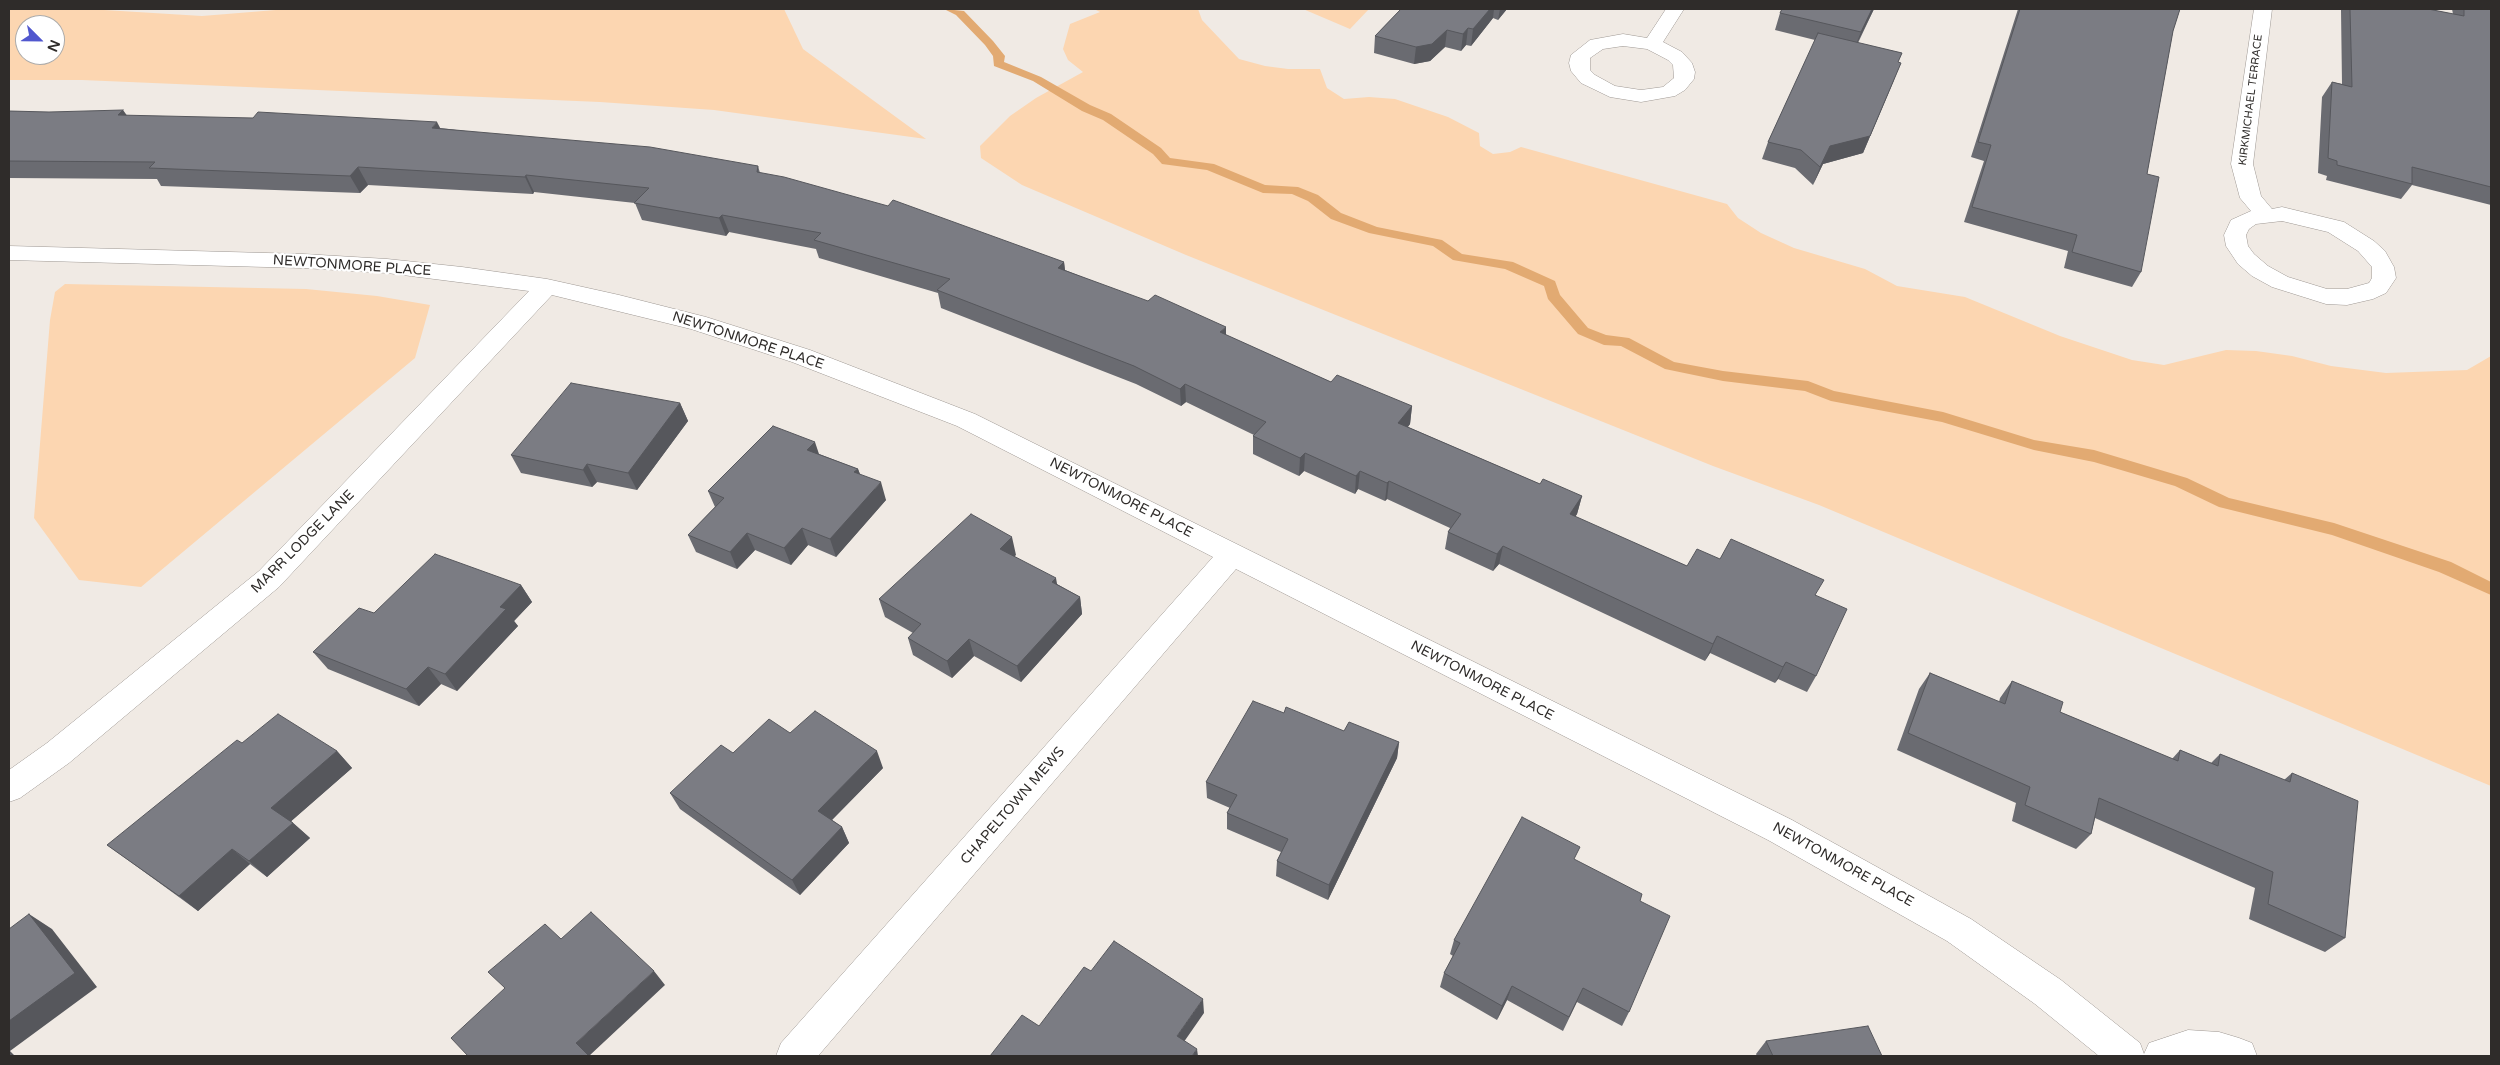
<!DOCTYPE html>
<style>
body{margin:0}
#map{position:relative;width:2500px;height:1065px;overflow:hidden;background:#f0eae4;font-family:"Varela Round",sans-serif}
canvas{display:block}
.frame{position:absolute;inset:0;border:10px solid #2f2c2a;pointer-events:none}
.north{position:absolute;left:15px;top:15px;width:50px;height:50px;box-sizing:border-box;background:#fff;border:1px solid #acabaa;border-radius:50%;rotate:113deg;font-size:14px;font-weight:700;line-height:20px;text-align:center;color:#2f2c2a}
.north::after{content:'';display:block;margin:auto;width:18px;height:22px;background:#5157ce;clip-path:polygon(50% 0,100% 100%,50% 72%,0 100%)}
</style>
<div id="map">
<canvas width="2500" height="1065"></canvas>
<div class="frame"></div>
<div class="north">N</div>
</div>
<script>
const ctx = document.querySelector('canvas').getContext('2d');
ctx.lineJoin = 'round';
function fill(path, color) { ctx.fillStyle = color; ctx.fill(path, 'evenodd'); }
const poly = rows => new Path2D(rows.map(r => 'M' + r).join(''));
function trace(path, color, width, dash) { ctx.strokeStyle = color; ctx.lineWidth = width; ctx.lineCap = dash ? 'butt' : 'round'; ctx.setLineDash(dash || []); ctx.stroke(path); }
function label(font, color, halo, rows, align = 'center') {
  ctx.font = font + ' "Varela Round",sans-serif'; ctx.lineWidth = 4.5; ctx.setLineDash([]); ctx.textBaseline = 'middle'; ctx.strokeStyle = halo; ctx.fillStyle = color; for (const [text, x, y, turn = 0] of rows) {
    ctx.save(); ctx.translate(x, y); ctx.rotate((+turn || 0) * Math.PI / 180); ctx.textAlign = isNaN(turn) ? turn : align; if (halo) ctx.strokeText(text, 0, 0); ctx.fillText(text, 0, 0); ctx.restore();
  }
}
fill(poly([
 [9,9,88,9,202,16,288,9,784,9,803,49,926,139,714,110,600,102,82,80,9,80],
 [25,25,55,25,55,55,25,55],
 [1094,9,1198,9,1202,20,1239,59,1265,66,1288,69,1320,69,1327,88,1344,99,1369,97,1395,99,1448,117,1479,133,1480,146,1493,154,1510,152,1521,147,1727,204,1738,218,1761,233,1794,248,1865,269,1897,286,1965,297,2060,336,2132,360,2164,365,2226,350,2256,351,2292,356,2331,366,2386,373,2467,370,2491,356,2491,786,1819,505,1713,466,1186,255,1022,185,981,158,980,146,1010,116,1036,98,1083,72,1068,60,1063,49,1070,24,1100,12],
 [1303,9,1369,9,1350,29],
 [65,284,306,289,377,296,430,305,415,358,141,587,79,580,34,518,50,320,55,292]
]), '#fcd6b1');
fill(poly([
 [944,9,964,11,993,41,1005,56,1004,62,1041,77,1090,105,1111,114,1161,148,1170,158,1214,164,1265,185,1298,187,1318,195,1341,213,1377,227,1442,240,1462,254,1513,262,1555,281,1560,295,1588,328,1606,335,1629,338,1674,362,1723,371,1808,381,1834,391,1943,412,2034,440,2094,450,2187,478,2229,498,2334,523,2451,562,2491,582,2491,595,2439,572,2332,535,2219,507,2175,486,2094,462,2034,450,1942,422,1831,401,1805,391,1723,381,1665,369,1621,346,1604,345,1578,334,1548,299,1544,286,1505,269,1453,260,1433,246,1369,233,1331,219,1308,201,1292,194,1263,193,1207,170,1162,164,1153,154,1103,120,1082,111,1033,81,994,66,993,56,985,45,956,15,944,9]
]), '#e2aa72');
const minor = poly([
 [1666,9,1684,9,1663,42,1682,52,1692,63,1695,72,1694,79,1685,90,1675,96,1641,102,1610,97,1581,83,1571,71,1569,63,1571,55,1590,40,1623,34,1647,38,1666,9],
 [1623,46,1647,49,1668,60,1673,65,1674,78,1663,87,1641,90,1615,86,1595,75,1590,70,1590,58,1603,49,1623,46],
 [2254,9,2272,9,2253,164,2261,196,2272,209,2282,207,2344,222,2374,241,2385,251,2394,267,2396,278,2386,293,2373,299,2347,305,2326,304,2272,287,2252,276,2238,264,2226,246,2224,235,2231,220,2251,211,2240,198,2231,164,2254,9],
 [2282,221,2328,232,2358,251,2372,267,2372,278,2369,283,2347,289,2327,289,2288,277,2268,266,2254,254,2248,246,2246,235,2249,229,2256,224,2282,221],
 [9,246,303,254,387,259,462,267,547,279,619,295,706,317,810,350,975,414,1792,820,1971,919,2061,980,2140,1043,2144,1054,2149,1043,2188,1030,2219,1032,2239,1038,2252,1043,2257,1056,2099,1056,2035,1004,1947,941,1768,840,1236,569,818,1056,776,1056,781,1043,1213,557,957,426,792,362,691,329,552,295,279,587,69,763,20,798,9,802,9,770,47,743,259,571,529,291,387,273,303,268,9,260,9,246]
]);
trace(minor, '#9e9893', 1);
fill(minor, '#fff');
fill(poly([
 [1401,9,1507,9,1498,20,1493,18,1471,46,1466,45,1461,51,1445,47,1430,61,1414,64,1374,53,1375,36],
 [1782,9,1874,9,1858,43,1902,53,1898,62,1894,80,1863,153,1823,164,1813,185,1795,168,1762,159,1768,142,1815,40,1775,30,1780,13],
 [2018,9,2180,9,2173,31,2147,174,2141,272,2132,287,2064,268,2068,251,1964,222,1984,161,1971,157],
 [2342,9,2428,9,2453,14,2452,9,2491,9,2491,205,2412,185,2401,199,2326,180,2327,176,2318,173,2322,97,2332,82,2342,84,2341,10],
 [9,111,440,128,758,166,760,173,1064,262,1065,270,1226,335,1331,382,1412,406,1410,424,1408,427,1540,484,1582,496,1577,514,1575,517,1687,566,1720,559,1816,595,1816,676,1807,692,1778,679,1775,683,1710,653,1705,661,1499,564,1493,571,1445,549,1448,532,1450,528,1387,499,1385,501,1358,489,1355,494,1304,471,1299,476,1253,454,1253,436,1254,435,1186,402,1181,406,1136,384,941,308,938,293,819,258,816,249,729,232,726,236,642,220,635,203,534,192,533,194,368,185,360,193,161,186,157,179,9,178],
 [680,403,688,421,637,490,597,482,592,487,521,473,511,455],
 [819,454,858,469,860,474,886,500,836,557,808,545,791,565,755,550,737,569,696,552,688,535,715,507,708,491],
 [1016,555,1014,556,1057,584,1080,597,1082,614,1021,682,974,656,952,678,913,655,908,638,913,633,885,617,879,599],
 [521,585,532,602,514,621,518,626,457,691,441,684,419,706,328,669,313,652,374,613],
 [1930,673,1999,702,2000,698,2012,681,2060,712,2172,759,2180,750,2211,763,2220,754,2284,780,2292,773,2345,938,2325,952,2249,919,2255,888,2095,818,2091,834,2076,849,2012,821,2016,803,1897,750,1919,689],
 [1284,713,1344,731,1399,742,1397,758,1328,900,1276,876,1277,861,1281,852,1227,829,1227,813,1230,808,1207,798,1206,782],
 [790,733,883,768,832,820,842,827,849,843,800,895,680,809,670,793],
 [242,743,337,751,352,768,291,821,310,838,267,877,250,864,198,911,128,860,107,845],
 [1575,860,1640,901,1629,1012,1622,1026,1577,1002,1563,1031,1507,1000,1497,1020,1440,987,1444,973,1453,956,1450,954,1454,940],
 [1766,1041,1882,1056,1757,1056,1756,1054]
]), '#6a6b71');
fill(poly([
 [1490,9,1494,9,1493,18,1471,46,1473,29],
 [1500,9,1507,9,1498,20],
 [1872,9,1874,9,1854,49,1861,32],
 [1468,28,1466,45,1461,51,1463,34],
 [1447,30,1445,47,1430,61,1414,64,1416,47],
 [1901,63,1863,153,1823,164,1813,185,1820,167,1830,146],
 [123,110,136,128,118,115],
 [437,122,446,139,432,128],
 [358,167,368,185,360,193,350,176],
 [526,175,534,192,533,194,525,177],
 [722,215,729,232,726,236,719,218],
 [1064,262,1066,280,1058,268],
 [1226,327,1226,345,1220,332],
 [1185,384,1186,402,1181,406,1180,389],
 [680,403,688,421,637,490,628,473],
 [1412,406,1410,424,1396,441,1398,423],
 [815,442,821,460,807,450],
 [1305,453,1304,471,1299,476,1300,458],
 [587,464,597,482,592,487,583,470],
 [858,469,864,486,854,472],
 [1360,471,1358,489,1355,494,1356,476],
 [1389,481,1387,499,1385,501,1387,483],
 [881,482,886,500,836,557,830,539],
 [1582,496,1577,514,1565,532,1570,514],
 [802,528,808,545,791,565,784,548],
 [747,533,755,550,737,569,730,552],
 [1012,537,1016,555,1004,566,1000,549],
 [1503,546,1499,564,1493,571,1497,554],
 [1056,578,1059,595,1052,582],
 [521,585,532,602,514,621,518,626,457,691,445,674,500,607],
 [1080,597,1082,614,1021,682,1017,666],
 [1717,636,1710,653,1705,661,1713,644],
 [969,639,974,656,952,678,947,661],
 [1786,662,1778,679,1775,683,1783,667],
 [428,667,441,684,419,706,406,689],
 [1399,742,1397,758,1328,900,1329,885],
 [337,751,352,768,288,824,271,808],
 [877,751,883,768,825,827,818,811],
 [293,823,310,838,267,877,249,861],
 [842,827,849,843,800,895,792,880],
 [232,849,250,864,198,911,179,896],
 [29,914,52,929,97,987,10,1051,15,1056,9,1056,9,1021],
 [654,971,665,985,589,1056,576,1043],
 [1512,986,1507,1000,1497,1020,1502,1006],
 [1203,999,1204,1013,1179,1049,1177,1036],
 [1197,1049,1198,1056,1192,1056]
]), '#56575c');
const building = poly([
 [1401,9,1490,9,1473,29,1468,28,1463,34,1447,30,1432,44,1416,47,1375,36,1401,9],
 [1782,9,1872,9,1861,32,1780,13,1782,9],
 [2020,9,2180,9,2173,31,2147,174,2159,177,2141,272,2072,252,2077,235,1972,207,1991,145,1978,142,2020,9],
 [2350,9,2428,9,2464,16,2464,9,2491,9,2491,187,2412,167,2412,184,2337,165,2337,161,2328,158,2332,82,2352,87,2350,9],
 [1818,33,1902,53,1898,62,1901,63,1870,136,1830,146,1820,167,1801,150,1768,142,1818,33],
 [123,110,118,115,253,118,258,112,437,122,432,128,650,147,758,166,757,172,784,177,888,206,893,200,1064,262,1058,268,1148,301,1155,295,1226,327,1220,332,1331,382,1337,375,1412,406,1398,423,1540,484,1543,479,1582,496,1570,514,1687,566,1697,549,1720,559,1731,539,1824,580,1815,595,1847,609,1816,676,1786,662,1783,667,1717,636,1713,644,1503,546,1497,554,1448,532,1461,514,1389,481,1387,483,1360,471,1356,476,1305,453,1300,458,1253,436,1266,422,1185,384,1180,389,1134,366,937,290,950,279,814,240,821,233,722,215,719,218,634,203,649,188,526,175,525,177,358,167,350,176,149,168,155,162,9,161,9,111,49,112,123,110],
 [571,383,680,403,628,473,587,464,583,470,511,455,571,383],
 [773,426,815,442,807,450,858,469,854,472,881,482,830,539,802,528,784,548,747,533,730,552,688,535,724,498,708,491,773,426],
 [971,514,1012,537,1000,549,1056,578,1052,582,1080,597,1017,666,969,639,947,661,908,638,921,624,879,599,971,514],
 [435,554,521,585,500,607,506,609,445,674,428,667,406,689,313,652,359,608,374,613,435,554],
 [1930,673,2005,704,2012,681,2063,702,2060,712,2178,761,2180,750,2218,766,2220,754,2290,782,2292,773,2358,801,2345,938,2268,904,2273,872,2099,798,2091,834,2025,805,2030,787,1908,733,1930,673],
 [1253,701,1284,713,1286,707,1344,731,1349,722,1399,742,1329,885,1277,861,1288,839,1227,813,1237,795,1206,782,1253,701],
 [815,711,877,751,818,811,842,827,792,880,670,793,721,745,733,753,769,719,790,733,815,711],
 [278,714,337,751,271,808,293,823,249,861,232,849,179,896,107,845,237,740,242,743,278,714],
 [1522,817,1580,847,1574,859,1642,894,1640,901,1670,916,1629,1012,1583,988,1569,1017,1512,986,1502,1006,1444,973,1460,943,1454,940,1522,817],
 [591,912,654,971,576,1043,589,1056,468,1056,451,1038,505,988,488,972,545,924,561,939,591,912],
 [29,914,75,973,9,1021,9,929,29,914],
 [1114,941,1203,999,1177,1036,1197,1049,1192,1056,990,1056,1022,1015,1039,1026,1084,967,1091,971,1114,941],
 [1868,1026,1882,1056,1773,1056,1766,1041,1868,1026]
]);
fill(building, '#7b7c83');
trace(building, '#56575c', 1);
label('11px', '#2f2c2a', '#fff', [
 ["KIRKMICHAEL TERRACE",2251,100,-83]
]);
label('14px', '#2f2c2a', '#fff', [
 ["NEWTONMORE PLACE",352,266,4],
 ["NEWTONMORE PLACE",748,341,18],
 ["NEWTONMORE PLACE",1121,498,27],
 ["MARR LODGE LANE",303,542,-45],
 ["NEWTONMORE PLACE",1482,681,27],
 ["CHAPELTOWN MEWS",1013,806,-49],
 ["NEWTONMORE PLACE",1843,865,29]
]);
</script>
